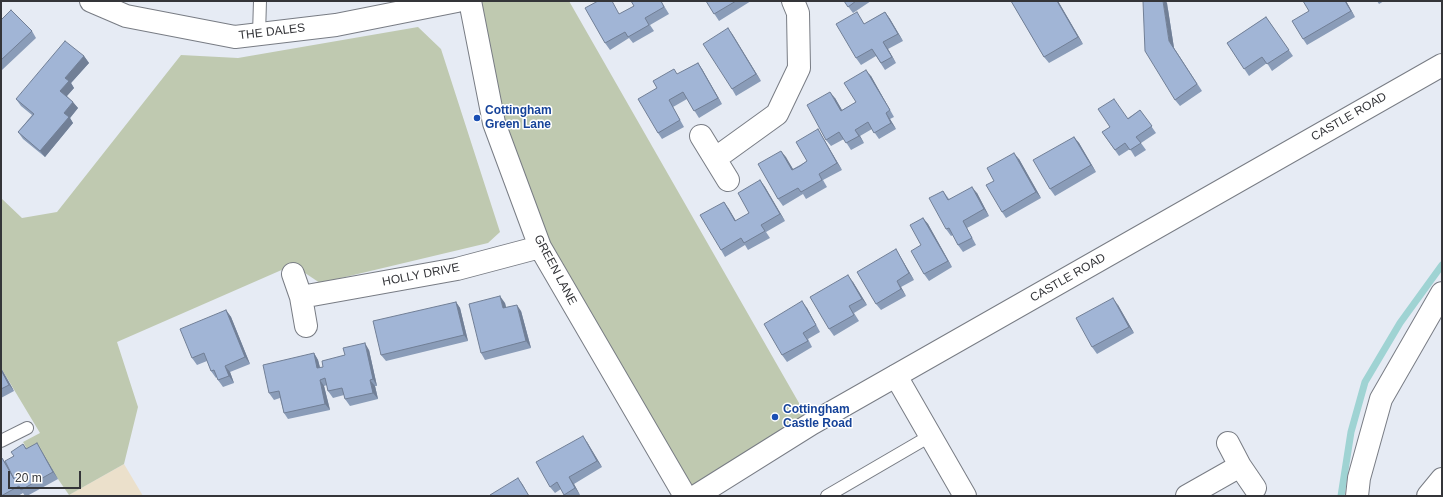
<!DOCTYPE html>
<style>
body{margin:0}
#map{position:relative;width:1443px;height:497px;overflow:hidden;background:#e6ebf4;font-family:Helvetica,sans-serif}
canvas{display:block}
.frame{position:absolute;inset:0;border:2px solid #343539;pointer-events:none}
.scale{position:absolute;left:8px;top:471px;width:73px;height:18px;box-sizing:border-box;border:2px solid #343539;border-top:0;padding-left:5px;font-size:12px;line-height:14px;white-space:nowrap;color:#343539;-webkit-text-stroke:3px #fff;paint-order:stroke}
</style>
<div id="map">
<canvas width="1443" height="497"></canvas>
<div class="frame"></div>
<div class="scale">20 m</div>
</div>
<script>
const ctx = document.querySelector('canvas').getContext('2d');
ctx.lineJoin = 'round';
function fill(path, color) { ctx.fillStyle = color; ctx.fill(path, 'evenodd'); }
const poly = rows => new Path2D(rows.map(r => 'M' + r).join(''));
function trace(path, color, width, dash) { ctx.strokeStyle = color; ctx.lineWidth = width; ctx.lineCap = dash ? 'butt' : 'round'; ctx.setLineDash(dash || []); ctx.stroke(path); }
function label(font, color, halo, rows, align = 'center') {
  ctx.font = font + ' Helvetica,sans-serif'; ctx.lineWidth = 3; ctx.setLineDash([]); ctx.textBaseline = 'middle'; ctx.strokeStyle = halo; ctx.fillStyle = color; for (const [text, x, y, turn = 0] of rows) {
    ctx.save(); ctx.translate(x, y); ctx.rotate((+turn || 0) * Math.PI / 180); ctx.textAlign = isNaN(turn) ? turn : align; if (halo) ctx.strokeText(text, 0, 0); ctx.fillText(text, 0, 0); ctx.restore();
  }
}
fill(poly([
 [124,464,143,496,67,496]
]), '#ebe0cb');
fill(poly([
 [470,1,569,1,811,424,696,496,540,247],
 [418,27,441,49,500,232,488,243,320,283,293,265,117,342,138,407,124,464,69,495,58,479,28,451,23,442,40,433,1,368,1,198,22,218,57,212,181,55,238,58]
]), '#bfc9b0');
trace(poly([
 [1341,496,1351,432,1365,382,1400,323,1442,265]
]), '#9fd3d3', 7);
const lane = poly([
 [259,34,260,1],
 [1,441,27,428],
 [827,496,930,436]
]);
const street = poly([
 [91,1,126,16,235,37,336,25,457,1],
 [470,1,494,123,540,247,685,496],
 [701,136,728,180],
 [716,158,777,114,799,68,798,13,793,1],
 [293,274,301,297,306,326],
 [301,297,457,269,540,247],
 [896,376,965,496],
 [1228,443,1240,466,1255,488],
 [1187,496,1240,466],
 [1357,496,1359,478,1381,399,1442,293],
 [1428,496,1442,479]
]);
const secondary = poly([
 [696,496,811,424,1442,65]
]);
trace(lane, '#787c84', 14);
trace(street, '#787c84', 24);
trace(secondary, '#787c84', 24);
trace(lane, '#fff', 12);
trace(street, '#fff', 22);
trace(secondary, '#fff', 22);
fill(poly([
 [631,1,661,1,669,14,650,25,654,31,633,43,629,38,610,50,605,43,620,14,634,6],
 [706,1,751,1,719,21],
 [844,1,871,1,853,13],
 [1011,1,1058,1,1083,44,1049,63,1044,57],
 [1303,1,1346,1,1355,17,1307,45,1303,39,1309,11],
 [1377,1,1384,1,1379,4],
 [1167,3,1174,48,1202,91,1180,106,1175,100],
 [885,12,890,19,903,41,888,49,896,63,885,70,876,56,861,65,856,58,861,19,864,24],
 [1266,17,1293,56,1272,71,1267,63,1249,76,1227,43],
 [1,20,32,31,36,38,2,70,1,69],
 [728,28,761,81,736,96,732,89],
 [84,56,89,63,71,83,74,88,67,96,78,108,70,118,73,123,45,157,23,139,18,132,32,115,21,106,16,99],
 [698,63,702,69,722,104,699,118,687,99,673,107,684,127,662,139,658,133,657,88,678,74],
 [871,76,894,117,890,119,896,129,879,139,872,129,860,136,864,143,851,150,844,139,831,146,826,140,835,98,842,110,856,102],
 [1140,110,1156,133,1141,143,1146,150,1135,157,1130,149,1119,156,1102,132,1128,118],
 [818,129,822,136,842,170,823,180,827,187,806,199,803,194,783,206,778,199,781,151,793,169,807,161],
 [1074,137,1079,143,1096,172,1055,196,1050,189],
 [1019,159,1041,198,1006,218,1002,212,994,181],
 [760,180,765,187,785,221,766,232,770,238,748,250,745,245,725,257,721,250,724,202,736,221,749,213],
 [943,191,949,199,977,193,989,216,967,228,976,245,963,252,958,245,953,235,951,236,946,229],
 [923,218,928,224,952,267,929,281,924,274,921,245],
 [896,249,900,256,914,280,901,287,906,296,881,310,876,304],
 [853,282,867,305,854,313,859,321,834,336,829,329],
 [456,302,460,308,468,341,386,361,381,355],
 [505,303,506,308,521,311,531,348,485,360,481,353],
 [1118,305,1134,333,1097,354,1092,347],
 [807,308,820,332,808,339,812,347,787,362,782,355],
 [226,310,231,317,250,364,230,372,234,383,223,387,218,380,217,377,216,378,211,371,207,361,197,365,192,358],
 [369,350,377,386,375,386,378,399,350,406,345,399,344,395,333,398,328,391,327,385,324,386,330,410,288,419,284,413,280,398,274,400,269,393,314,353,318,360,320,368],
 [1,368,14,391,1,398],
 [587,442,602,467,574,484,580,495,578,496,565,496,561,489,555,493,550,487],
 [23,444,27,449,41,450,58,479,27,496,25,496,23,493,18,496,1,496,2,458,7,464]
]), '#8a9cb8');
fill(poly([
 [1057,1,1058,1,1083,44,1078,37],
 [1163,1,1166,1,1167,3,1174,48,1202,91,1169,41],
 [1345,1,1346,1,1355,17,1351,11],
 [885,12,890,19,903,41,898,34],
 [728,28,733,35,761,81,756,74],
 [883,42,888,49,896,63,892,57],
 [84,56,89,63,71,83,74,88,65,98,60,91,65,78],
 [698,63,702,69,722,104,718,98],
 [866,70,871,76,894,117,890,110],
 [830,92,835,98,846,117,841,111],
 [73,102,78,108,70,118,73,123,45,157,40,151,64,113],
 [886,113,890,119,896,129,891,123],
 [818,129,822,136,842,170,837,163],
 [855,130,860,136,864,143,859,136],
 [1074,137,1079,143,1096,172,1091,165],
 [781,151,786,157,797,176,792,170],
 [1014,153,1019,159,1041,198,1036,192],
 [760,180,765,187,785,221,780,214],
 [972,187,977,193,989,216,984,209],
 [724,202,729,209,740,228,735,221],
 [923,218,928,224,952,267,948,261],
 [896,249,900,256,914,280,909,273],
 [848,275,853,282,867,305,862,299],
 [897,281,901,287,906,296,901,289],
 [500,296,505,303,508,315,503,308],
 [1113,298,1118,305,1134,333,1129,327],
 [802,301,807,308,820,332,816,325],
 [456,302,460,308,468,341,464,335],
 [517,305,521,311,531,348,526,341],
 [226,310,231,317,250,364,245,357],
 [365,343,369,350,377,386,373,379],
 [314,353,318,360,322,375,317,368],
 [225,366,230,372,234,383,229,376],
 [1,368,14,391,9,385,1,370],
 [320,380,324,386,330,410,325,404],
 [370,380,375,386,378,399,373,393],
 [583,436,587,442,602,467,597,461],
 [37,443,41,450,58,479,53,472],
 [569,477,574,484,580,495,575,488],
 [518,478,523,485,529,496]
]), '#717f96');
const building = poly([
 [598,1,612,1,619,14,634,6,631,1,661,1,664,7,645,18,649,25,628,37,625,32,605,43,585,8,598,1],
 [706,1,736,1,714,14,706,1],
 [844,1,856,1,848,7,844,1],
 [1011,1,1057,1,1078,37,1044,57,1011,1],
 [1143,1,1163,1,1169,41,1197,84,1175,100,1145,51,1143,1],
 [1303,1,1345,1,1351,11,1303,39,1292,21,1309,11,1303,1],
 [11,10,32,31,1,60,1,20,11,10],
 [857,12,864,24,885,12,898,34,883,42,892,57,881,63,872,49,856,58,836,24,857,12],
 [1266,17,1289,50,1267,64,1262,57,1244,69,1227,43,1266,17],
 [728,28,756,74,732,89,703,44,728,28],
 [65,41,84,56,65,78,69,81,60,91,73,102,64,113,69,117,40,151,18,132,34,114,16,99,65,41],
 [698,63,718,98,694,111,683,92,669,100,680,120,658,133,638,99,657,88,653,81,674,69,677,74,698,63],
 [866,70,890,110,886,113,891,123,874,133,868,122,855,130,859,136,846,143,839,132,826,140,807,105,830,92,841,111,856,102,844,83,866,70],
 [1114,99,1128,119,1140,110,1152,126,1136,137,1141,143,1130,150,1125,143,1115,150,1102,132,1110,127,1098,109,1114,99],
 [818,129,837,163,819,174,822,180,801,192,798,188,778,199,758,164,781,151,792,170,800,166,807,161,796,142,818,129],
 [1074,137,1091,165,1050,189,1033,160,1074,137],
 [1014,153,1036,192,1002,212,986,185,994,181,987,168,1014,153],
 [760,180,780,214,761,225,765,231,744,243,741,238,721,250,700,215,724,202,735,221,749,213,738,193,760,180],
 [972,187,984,209,963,221,972,238,958,245,949,228,946,229,929,198,943,191,948,200,972,187],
 [923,218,948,261,924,274,911,251,921,245,910,225,923,218],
 [896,249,909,273,897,281,901,289,876,304,857,272,896,249],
 [848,275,862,299,849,306,854,315,829,329,810,297,848,275],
 [500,296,503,308,517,305,526,341,481,353,469,304,500,296],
 [1113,298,1129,327,1092,347,1076,318,1113,298],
 [802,301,816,325,803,333,808,341,782,355,764,324,802,301],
 [456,302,464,335,381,355,373,321,456,302],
 [226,310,245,357,225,366,229,376,218,380,214,370,211,371,204,353,192,358,180,329,226,310],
 [365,343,373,379,370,380,373,393,345,399,342,388,328,391,325,378,320,380,325,404,284,413,279,391,269,393,263,365,314,353,317,368,323,367,322,361,345,355,343,348,365,343],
 [1,370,9,385,1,389,1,370],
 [583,436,597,461,569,477,575,488,564,495,557,482,550,487,536,462,583,436],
 [37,443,53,472,21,490,19,486,1,496,1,458,2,458,14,479,5,461,14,456,11,452,23,444,26,449,37,443],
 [518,478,529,496,491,496,490,495,518,478]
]);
fill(building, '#a1b5d6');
trace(building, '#717f96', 1);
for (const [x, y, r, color] of [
 [477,118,4,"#1a4fb4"],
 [775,417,4,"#1a4fb4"]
]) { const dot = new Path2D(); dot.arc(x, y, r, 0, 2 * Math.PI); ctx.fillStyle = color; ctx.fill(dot); trace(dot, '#fff', 1.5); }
label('12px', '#343539', '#fff', [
 ["THE DALES",272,32,-7],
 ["CASTLE ROAD",1349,117,-30],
 ["GREEN LANE",555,270,62],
 ["HOLLY DRIVE",421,275,-11],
 ["CASTLE ROAD",1068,278,-30]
]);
label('bold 12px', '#164399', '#fff', [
 ["Cottingham",485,111],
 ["Green Lane",485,125],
 ["Cottingham",783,410],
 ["Castle Road",783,424]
], 'left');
</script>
